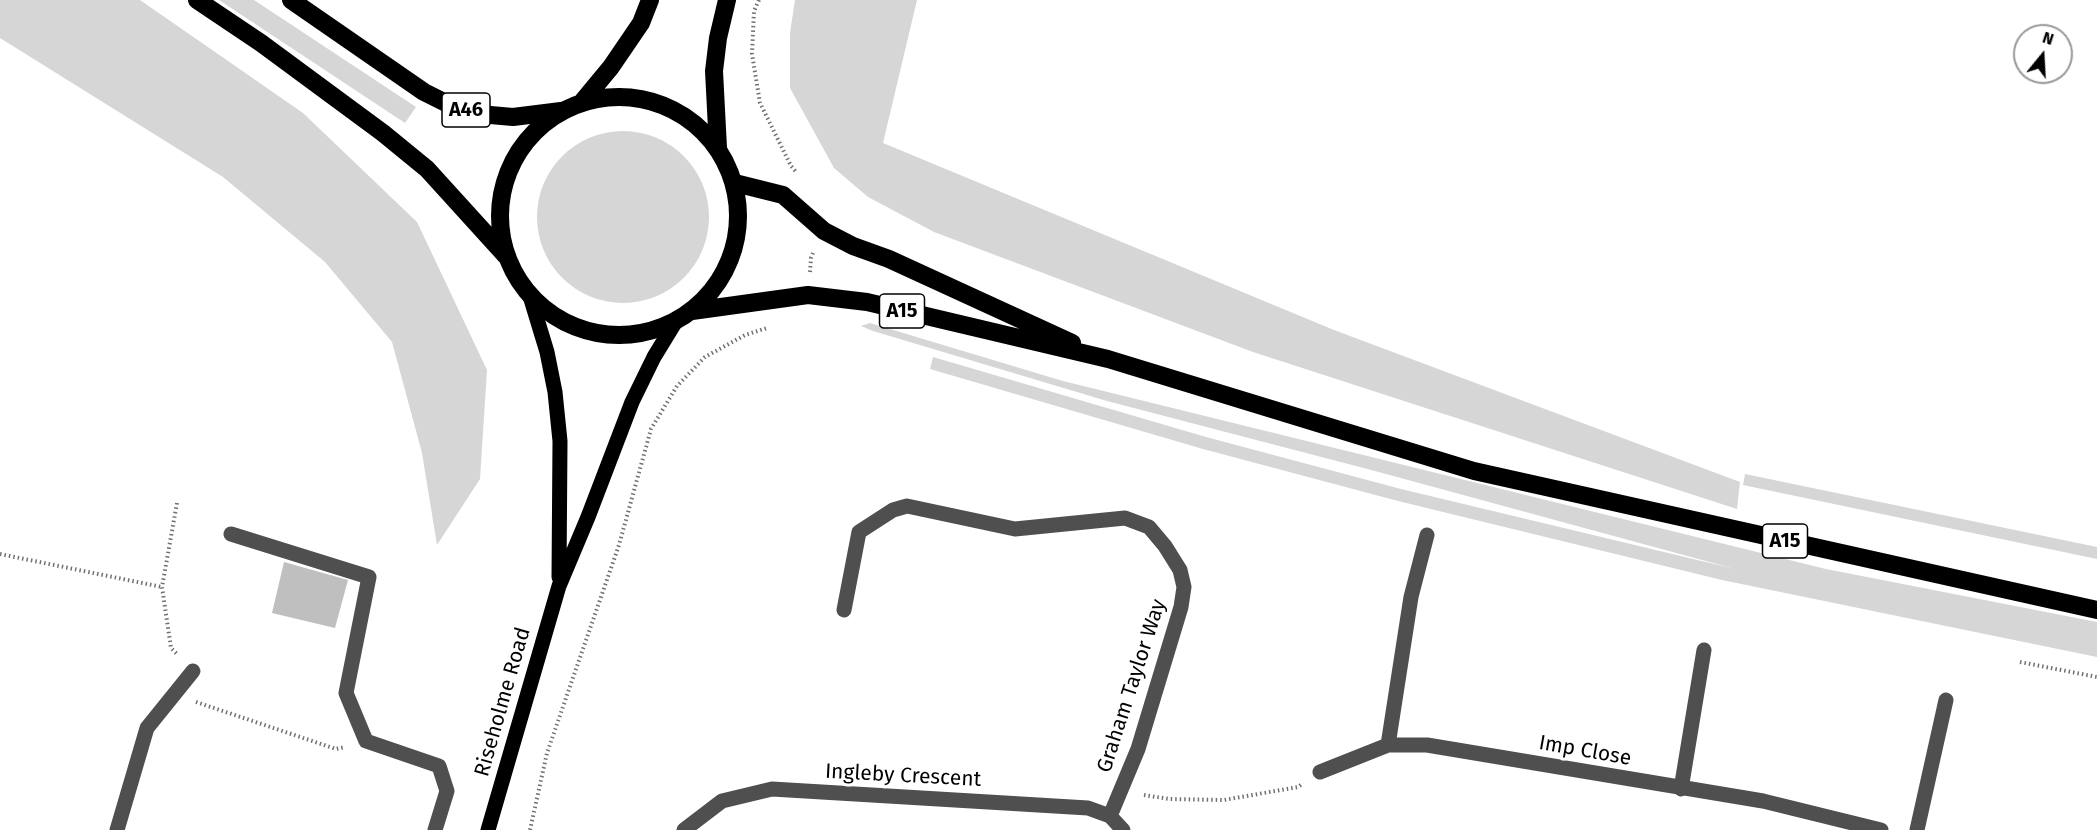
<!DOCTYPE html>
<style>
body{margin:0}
#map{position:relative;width:2097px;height:830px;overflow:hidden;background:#fff;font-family:"Fira Sans",sans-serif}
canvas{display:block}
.north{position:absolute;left:2013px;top:24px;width:60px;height:60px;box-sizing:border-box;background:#fff;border:2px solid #999;border-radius:50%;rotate:18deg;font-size:16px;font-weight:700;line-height:24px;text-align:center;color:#000}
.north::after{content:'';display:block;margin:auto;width:21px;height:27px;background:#000;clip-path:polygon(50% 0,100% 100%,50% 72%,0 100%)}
</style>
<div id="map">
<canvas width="2097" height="830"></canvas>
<div class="north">N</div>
</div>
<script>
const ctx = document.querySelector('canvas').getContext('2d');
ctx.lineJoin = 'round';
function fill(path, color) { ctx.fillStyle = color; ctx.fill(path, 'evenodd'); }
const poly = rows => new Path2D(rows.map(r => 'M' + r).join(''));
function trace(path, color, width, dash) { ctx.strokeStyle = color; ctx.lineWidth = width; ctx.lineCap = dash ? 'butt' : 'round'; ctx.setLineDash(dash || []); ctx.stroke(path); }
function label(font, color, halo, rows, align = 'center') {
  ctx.font = font + ' "Fira Sans",sans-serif'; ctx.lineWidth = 6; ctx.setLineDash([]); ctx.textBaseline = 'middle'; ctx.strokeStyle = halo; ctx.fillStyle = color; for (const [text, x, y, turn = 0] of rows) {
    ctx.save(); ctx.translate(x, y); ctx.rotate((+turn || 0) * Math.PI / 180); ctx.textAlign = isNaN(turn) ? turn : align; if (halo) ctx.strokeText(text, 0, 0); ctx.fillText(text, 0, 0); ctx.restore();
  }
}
fill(poly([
 [0,0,140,0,303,113,417,222,487,370,480,479,437,545,422,453,392,342,325,262,223,177,0,38],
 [219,0,254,0,416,107,405,123],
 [795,0,917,0,883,143,1334,330,1740,482,1737,509,1253,352,934,232,868,197,834,168,790,88,790,33],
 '537 217a86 86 0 1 1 172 0a86 86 0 1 1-172 0Z',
 [870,323,1063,381,1826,569,2097,622,2097,657,1722,580,1398,501,1203,449,930,369,933,357,1206,437,1401,489,1735,569,1375,471,1107,401,873,331,861,326],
 [1745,474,2097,547,2097,559,1743,485]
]), '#d6d6d6');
fill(poly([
 [284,562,348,580,335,628,272,613]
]), '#bfbfbf');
trace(poly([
 [759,0,754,11,752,54,760,103,791,166,797,173],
 [810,272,811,258,813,253],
 [177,503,162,587,171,648,177,654],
 [0,554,162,587],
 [2020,662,2097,677],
 [196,702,336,749,345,747],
 [1144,795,1169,799,1224,800,1298,787,1302,784],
 [530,830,547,753,619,545,651,429,677,386,705,357,745,335,767,328]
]), '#717171', 4, [1.5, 3]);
trace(poly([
 [231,534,369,577,346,693,366,741,439,766,447,791,435,830],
 [1427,535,1411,597,1388,745,1427,745,1763,801,1881,830],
 [844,610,859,532,893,510,907,506,1015,529,1125,518,1149,527,1165,546,1180,570,1184,587,1181,607,1138,749,1110,816],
 [1320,772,1388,745],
 [1681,789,1704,650],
 [117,830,147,728,193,671],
 [684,830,722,801,772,789,1088,808,1110,816,1123,830],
 [1917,830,1946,700]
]), '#4f4f4f', 15);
trace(poly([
 [530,296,547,352,555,392,560,441,559,577],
 [488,830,559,586,588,517,632,402,654,357,676,321]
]), '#000', 15);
trace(poly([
 [197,0,261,43,383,133,427,169,506,256],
 [291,0,424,92,452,106,479,114,513,117,561,111],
 '500 216a119 119 0 1 1 238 0a119 119 0 1 1-238 0Z',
 [582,102,611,67,641,23,650,0],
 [718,148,714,71,718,38,727,0],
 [735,183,783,195,824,231,853,246,889,259,1072,343],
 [692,311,808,295,867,302,1108,359,1474,471,2097,610]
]), '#000', 18);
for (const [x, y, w] of [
 [466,110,48],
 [902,311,45],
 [1785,541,45]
]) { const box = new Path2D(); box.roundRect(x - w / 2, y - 17, w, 34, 4.5); ctx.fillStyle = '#fff'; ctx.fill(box); trace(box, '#000', 1.5); }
label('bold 20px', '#000', null, [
 ["A46",466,110],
 ["A15",902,311],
 ["A15",1785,541]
]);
label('21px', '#000', '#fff', [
 ["Graham Taylor Way",1132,686,-72],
 ["Riseholme Road",503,702,-74],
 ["Imp Close",1585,751,10],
 ["Ingleby Crescent",903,776,3]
]);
</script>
